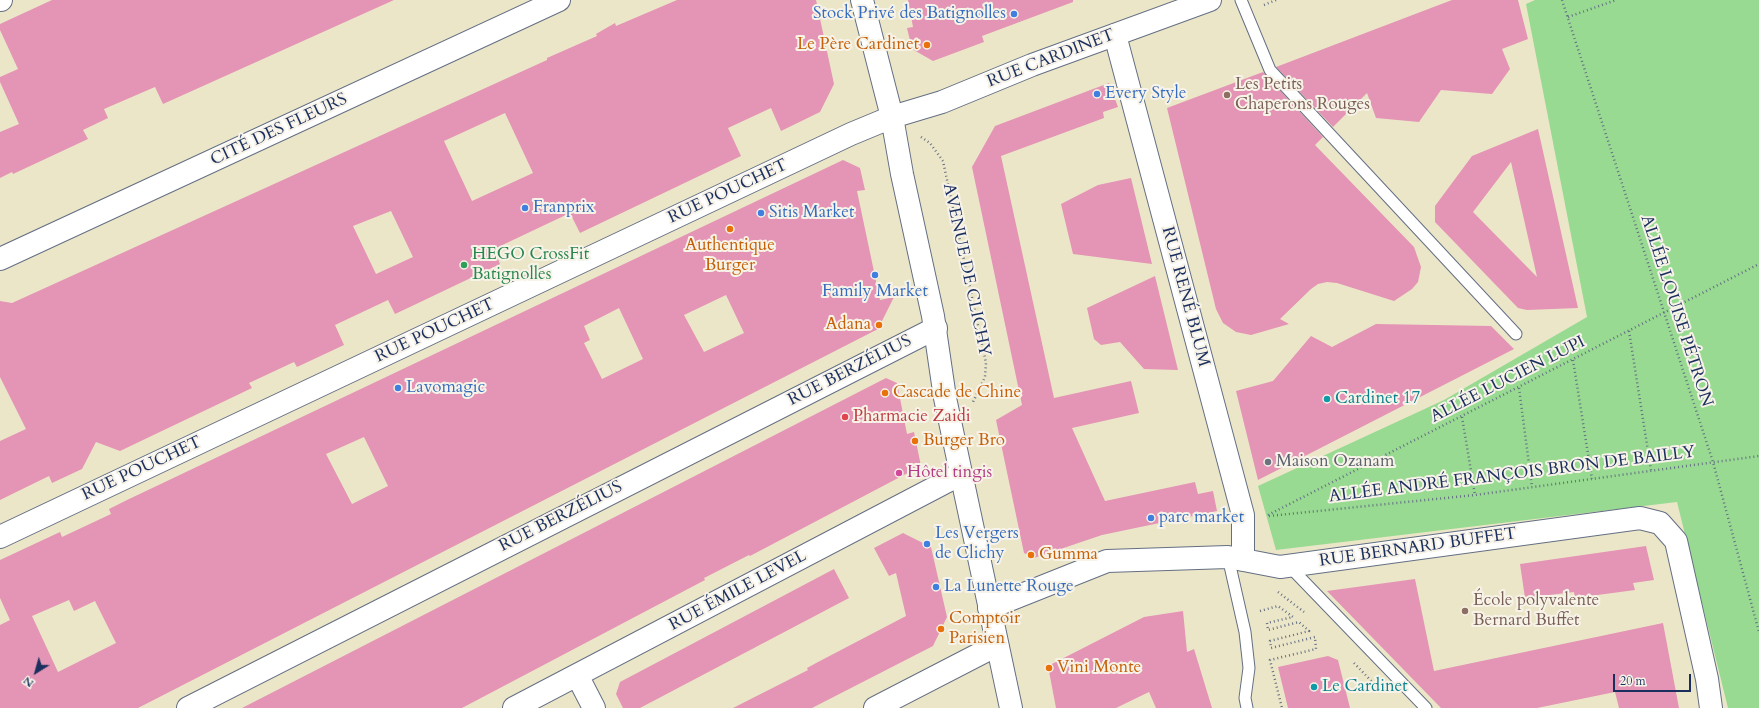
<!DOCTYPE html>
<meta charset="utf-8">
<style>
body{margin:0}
#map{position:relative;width:1759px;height:708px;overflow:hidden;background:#ece6c9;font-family:Cardo,serif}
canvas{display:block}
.north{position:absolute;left:16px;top:652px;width:40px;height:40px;-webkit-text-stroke:3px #f7f3e8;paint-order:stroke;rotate:217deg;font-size:11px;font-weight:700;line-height:16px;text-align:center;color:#1b2f5e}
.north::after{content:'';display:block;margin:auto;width:14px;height:18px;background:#1b2f5e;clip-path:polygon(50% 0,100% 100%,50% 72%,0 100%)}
.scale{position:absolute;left:1613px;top:674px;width:78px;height:18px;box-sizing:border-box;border:2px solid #1b2f5e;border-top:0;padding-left:5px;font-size:12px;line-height:14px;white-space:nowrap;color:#1b2f5e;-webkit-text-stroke:3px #f7f3e8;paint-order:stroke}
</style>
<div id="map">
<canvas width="1759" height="708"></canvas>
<div class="north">N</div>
<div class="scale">20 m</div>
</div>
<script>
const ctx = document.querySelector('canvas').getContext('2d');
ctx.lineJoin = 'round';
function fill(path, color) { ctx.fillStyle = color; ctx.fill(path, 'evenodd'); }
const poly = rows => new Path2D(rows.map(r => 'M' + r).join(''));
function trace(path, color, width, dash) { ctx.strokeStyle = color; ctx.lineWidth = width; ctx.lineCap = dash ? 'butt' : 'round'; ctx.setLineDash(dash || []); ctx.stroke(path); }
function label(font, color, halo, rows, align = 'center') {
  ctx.font = font + ' Cardo,serif'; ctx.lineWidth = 4; ctx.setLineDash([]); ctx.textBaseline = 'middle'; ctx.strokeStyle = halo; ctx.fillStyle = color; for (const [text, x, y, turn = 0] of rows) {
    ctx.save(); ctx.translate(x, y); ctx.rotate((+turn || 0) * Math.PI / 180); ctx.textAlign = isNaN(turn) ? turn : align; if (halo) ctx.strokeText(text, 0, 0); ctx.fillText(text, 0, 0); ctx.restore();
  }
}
fill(poly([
 [1535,0,1759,0,1759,708,1728,708,1677,502,1276,550,1258,486,1444,400,1587,317,1526,4]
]), '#98da91');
fill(poly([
 [52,0,394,0,163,104,155,87,104,109,108,118,83,130,88,139,13,174,12,172,0,178,0,132,19,124,0,82,0,77,18,69,0,30,0,24],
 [677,0,816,0,834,84,820,112,781,131,771,108,728,128,741,156,580,233,570,213,494,249,500,264,412,306,395,314,388,300,335,325,344,345,297,367,294,362,249,383,252,388,120,451,96,442,82,469,52,483,49,476,0,500,0,441,26,429,0,377,0,301,12,303,547,60,547,58,597,36,596,34,615,23,616,26],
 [505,113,533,173,472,201,444,141],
 [391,211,413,257,376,274,353,226],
 [908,0,1073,0,1073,2,982,36,984,42,933,61,912,49,907,28,913,27],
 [1452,0,1518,0,1528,39,1502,49,1510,69,1492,94,1441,90,1419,122,1376,118,1367,93,1333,127,1276,67],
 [1263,72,1323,137,1315,145,1414,247,1421,267,1418,282,1412,289,1394,301,1337,283,1327,282,1318,284,1311,289,1280,319,1289,324,1251,335,1236,332,1223,323,1216,309,1167,108],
 [1109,83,1118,107,1103,112,1104,118,1001,156,1054,398,1131,381,1139,413,1072,428,1105,501,1195,482,1198,494,1213,491,1217,511,1102,535,1034,558,1024,553,996,420,1022,405,972,167,995,126],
 [1538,129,1578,308,1527,310,1518,308,1435,222,1435,206,1472,156],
 [1511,162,1537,277,1473,212],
 [843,160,860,168,865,190,857,191,880,300,894,297,878,329,138,708,0,708,0,625,10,620,0,598,0,560,60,532,62,537,111,514,109,509,127,500],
 [726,295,744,333,704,352,684,315],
 [619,308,643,359,602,379,584,343,590,340,584,326],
 [364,437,388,486,352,504,326,454],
 [69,600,74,611,95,601,116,643,58,672,32,616],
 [1131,178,1152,264,1073,254,1061,204,1098,185],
 [1155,276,1178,370,1144,369,1120,342,1101,345,1094,339,1087,308],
 [1376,324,1491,326,1514,349,1258,480,1236,391,1273,381,1311,336,1332,347],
 [886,378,897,383,907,434,914,432,921,466,750,556,749,555,710,575,704,578,705,580,462,708,242,708],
 [903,533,931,547,947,617,933,646,812,708,733,708,808,670,807,668,818,662,906,616,896,573,889,576,874,548],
 [1646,546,1654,580,1633,583,1635,590,1575,598,1574,592,1525,598,1520,564],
 [834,569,849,598,640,708,623,708,616,694,620,682],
 [1415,579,1434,671,1663,623,1679,708,1619,708,1615,692,1537,708,1441,708,1327,591],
 [1183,611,1187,652,1194,649,1212,708,1156,708,1149,692,1116,708,1056,708,1048,666,1144,617],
 [1328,656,1338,660,1350,708,1288,708,1278,667]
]), '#e494b4');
const lane = poly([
 [1241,0,1270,70,1516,334],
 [1228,557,1245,632,1249,668,1245,698,1247,708],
 [1289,566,1426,708]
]);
const street = poly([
 [0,0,1,0],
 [1115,35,1243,515,1243,560],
 [0,259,559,0],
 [989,608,1107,561,1228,557,1280,567,1640,518,1660,523,1676,541,1707,679,1711,708],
 [577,675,594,708],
 [188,708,936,328],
 [514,708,961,474],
 [875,708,997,645]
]);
const secondary = poly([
 [862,0,892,117,902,174,933,316,945,398,1011,708],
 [0,537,851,134,892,117,942,102,1032,65,1210,0]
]);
trace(lane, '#646f83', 13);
trace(street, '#646f83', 24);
trace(secondary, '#646f83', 24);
trace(poly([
 [1562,0,1713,462,1759,632],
 [1264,5,1276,0],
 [1568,17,1616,0],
 [921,137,930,143,943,161,986,363,985,377,972,404],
 [1629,331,1651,470],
 [1573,360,1592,479],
 [1519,388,1532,487],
 [1462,417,1475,495],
 [1268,515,1759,264],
 [1269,516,1475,495,1759,456],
 [1278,592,1304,612],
 [1260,611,1278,606,1293,617,1267,623,1268,630,1299,622,1309,631,1270,641,1271,648,1315,637,1316,649,1270,660,1282,708],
 [1354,663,1381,691]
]), '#646f83', 2.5, [1, 3]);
trace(lane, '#fff', 11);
trace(street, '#fff', 22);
trace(secondary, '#fff', 22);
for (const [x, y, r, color] of [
 [1014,14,4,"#3f7fe0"],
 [927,45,4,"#e8710a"],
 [1097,94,4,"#3f7fe0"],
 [1227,95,4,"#8d6e63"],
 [525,208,4,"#3f7fe0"],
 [761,213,4,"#3f7fe0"],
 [730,229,4,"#e8710a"],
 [464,265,4,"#2e9e5b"],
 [875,275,4,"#3f7fe0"],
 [879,325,4,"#e8710a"],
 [398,388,4,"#3f7fe0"],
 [885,393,4,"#e8710a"],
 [1327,399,4,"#0f9aa8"],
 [845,417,4,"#e0444e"],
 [915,441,4,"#e8710a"],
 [1268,462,4,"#6b7280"],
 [899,473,4,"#d1479c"],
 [1151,518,4,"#3f7fe0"],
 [927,544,4,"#3f7fe0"],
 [1031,555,4,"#e8710a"],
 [936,587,4,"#3f7fe0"],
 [1465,611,4,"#8d6e63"],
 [941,629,4,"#e8710a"],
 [1049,668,4,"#e8710a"],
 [1314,687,4,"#0f9aa8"]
]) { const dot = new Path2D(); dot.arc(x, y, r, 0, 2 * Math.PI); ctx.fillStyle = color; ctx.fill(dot); trace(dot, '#f7f3e8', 1.5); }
label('17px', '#366cbe', '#f7f3e8', [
 ["Stock Privé des Batignolles",1006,14,"right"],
 ["Every Style",1105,94],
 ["Franprix",533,208],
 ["Sitis Market",769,213],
 ["Family Market",875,292,"center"],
 ["Lavomagic",406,388],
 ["parc market",1159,518],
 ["Les Vergers",935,534],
 ["de Clichy",935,554],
 ["La Lunette Rouge",944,587]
], 'left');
label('17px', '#c56008', '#f7f3e8', [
 ["Le Père Cardinet",919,45,"right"],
 ["Authentique",730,246,"center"],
 ["Burger",730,266,"center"],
 ["Adana",871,325,"right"],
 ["Cascade de Chine",893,393],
 ["Burger Bro",923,441],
 ["Gumma",1039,555],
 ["Comptoir",949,619],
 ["Parisien",949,639],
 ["Vini Monte",1057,668]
], 'left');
label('17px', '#1b2f5e', '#f7f3e8', [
 ["RUE CARDINET",1051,59,-21],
 ["CITÉ DES FLEURS",279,130,-25],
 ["RUE POUCHET",728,192,-25],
 ["AVENUE DE CLICHY",966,270,78],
 ["RUE RENÉ BLUM",1185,297,75],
 ["ALLÉE LOUISE PÉTRON",1676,311,72],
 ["RUE POUCHET",435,331,-25],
 ["RUE BERZÉLIUS",850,371,-27],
 ["ALLÉE LUCIEN LUPI",1508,380,-27],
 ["RUE POUCHET",142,469,-25],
 ["ALLÉE ANDRÉ FRANÇOIS BRON DE BAILLY",1512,475,-7],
 ["RUE BERZÉLIUS",561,517,-27],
 ["RUE BERNARD BUFFET",1418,548,-8],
 ["RUE ÉMILE LEVEL",738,591,-28]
]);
label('17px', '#785e54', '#f7f3e8', [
 ["Les Petits",1235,85],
 ["Chaperons Rouges",1235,105],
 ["École polyvalente",1473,601],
 ["Bernard Buffet",1473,621]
], 'left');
label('17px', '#27864d', '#f7f3e8', [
 ["HEGO CrossFit",472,255],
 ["Batignolles",472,275]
], 'left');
label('17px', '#0d838f', '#f7f3e8', [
 ["Cardinet 17",1335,399],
 ["Le Cardinet",1322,687]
], 'left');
label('17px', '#be3a42', '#f7f3e8', [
 ["Pharmacie Zaidi",853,417]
], 'left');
label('17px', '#5b616d', '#f7f3e8', [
 ["Maison Ozanam",1276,462]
], 'left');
label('17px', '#b23c85', '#f7f3e8', [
 ["Hôtel tingis",907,473]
], 'left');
</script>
